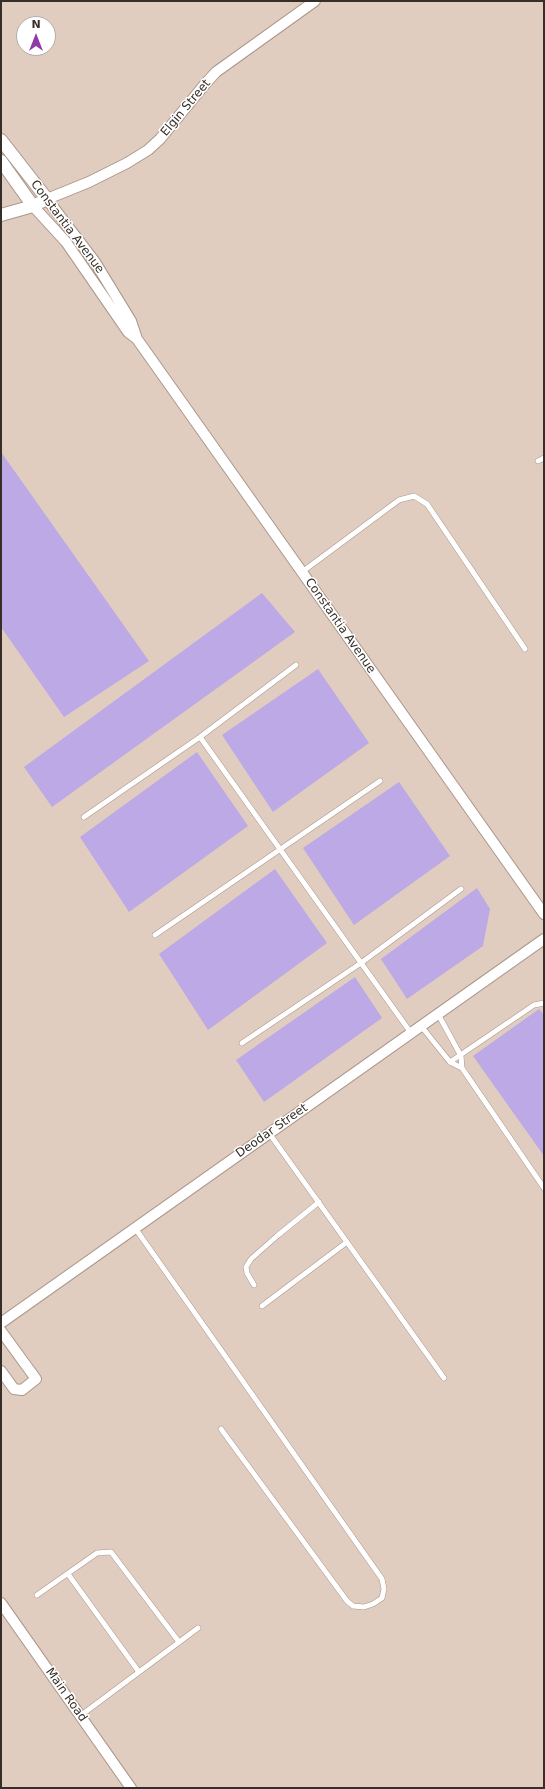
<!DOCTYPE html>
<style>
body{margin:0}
#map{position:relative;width:545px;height:1789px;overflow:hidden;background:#f2ded0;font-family:"DejaVu Sans",sans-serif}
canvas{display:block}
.frame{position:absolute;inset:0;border:2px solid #362f29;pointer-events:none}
.north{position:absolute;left:16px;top:16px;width:40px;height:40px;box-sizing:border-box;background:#fff;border:1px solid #afaca9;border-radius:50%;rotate:0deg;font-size:11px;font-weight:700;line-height:16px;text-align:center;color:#362f29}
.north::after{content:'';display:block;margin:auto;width:14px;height:18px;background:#9339a5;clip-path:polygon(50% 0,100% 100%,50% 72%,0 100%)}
</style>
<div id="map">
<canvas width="545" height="1789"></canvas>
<div class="frame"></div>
<div class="north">N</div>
</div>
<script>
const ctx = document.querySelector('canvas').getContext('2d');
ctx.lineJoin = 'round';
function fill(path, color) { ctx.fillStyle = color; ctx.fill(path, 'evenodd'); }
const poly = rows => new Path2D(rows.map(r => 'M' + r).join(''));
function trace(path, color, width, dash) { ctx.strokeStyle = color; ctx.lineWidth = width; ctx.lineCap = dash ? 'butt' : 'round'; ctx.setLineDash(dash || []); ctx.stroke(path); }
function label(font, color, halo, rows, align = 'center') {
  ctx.font = font + ' "DejaVu Sans",sans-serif'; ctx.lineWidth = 3; ctx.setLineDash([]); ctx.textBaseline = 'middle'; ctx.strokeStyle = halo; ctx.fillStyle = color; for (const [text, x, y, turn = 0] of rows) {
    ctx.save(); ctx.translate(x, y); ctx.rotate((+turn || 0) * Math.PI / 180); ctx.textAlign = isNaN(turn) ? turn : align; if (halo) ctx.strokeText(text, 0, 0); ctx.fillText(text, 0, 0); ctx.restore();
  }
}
fill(poly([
 [1,1,544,1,544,1788,1,1788],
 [24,24,48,24,48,48,24,48]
]), '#e1cdc0');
fill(poly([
 [1,452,149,661,64,717,1,627],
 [262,593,295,632,52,807,24,767],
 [318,669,369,743,273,812,222,735],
 [197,752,248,826,129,912,80,837],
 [399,782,450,856,354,925,303,848],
 [275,869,327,943,208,1030,159,954],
 [477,888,490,909,483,946,407,999,381,959],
 [355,977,382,1018,264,1102,236,1060],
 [539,1009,544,1015,544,1156,473,1056]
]), '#bca9e5');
const service = poly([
 [538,461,544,458],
 [302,572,399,500,414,496,427,504,525,649],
 [200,737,411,1033],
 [84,817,200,737,296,665],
 [155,935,380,781],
 [438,1014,461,1056,462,1068],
 [421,1026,450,1062,462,1068,544,1188],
 [242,1043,361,963,461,889],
 [450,1062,534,1005,544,1003],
 [269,1133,444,1378],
 [135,1228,382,1579,384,1589,382,1598,373,1604,364,1607,353,1606,347,1601,221,1429],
 [254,1285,247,1273,246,1267,251,1259,277,1236,319,1202],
 [262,1306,347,1242],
 [68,1574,139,1672],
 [37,1595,97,1553,111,1552,179,1642],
 [80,1716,198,1628]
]);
const minor = poly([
 [33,206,66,242,128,332,137,339,544,914],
 [137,339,131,321,95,262,47,199,89,182,127,163,148,150,160,139,205,84,216,72,315,1],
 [1,1323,544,939],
 [1,1331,36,1379,22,1390,14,1389,1,1371],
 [1,1603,131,1788]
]);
const tertiary = poly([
 [1,140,47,199,33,206,1,215],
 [1,161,33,206]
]);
trace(service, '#ab978b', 6);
trace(minor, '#ab978b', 12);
trace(tertiary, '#ab978b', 14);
trace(service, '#fff', 5);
trace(minor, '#fff', 10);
trace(tertiary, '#fff', 12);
label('12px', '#362f29', '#fff', [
 ["Elgin Street",186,108,-50],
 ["Constantia Avenue",67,227,53],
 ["Constantia Avenue",340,626,55],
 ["Deodar Street",272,1131,-35],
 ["Main Road",66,1695,55]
]);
</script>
